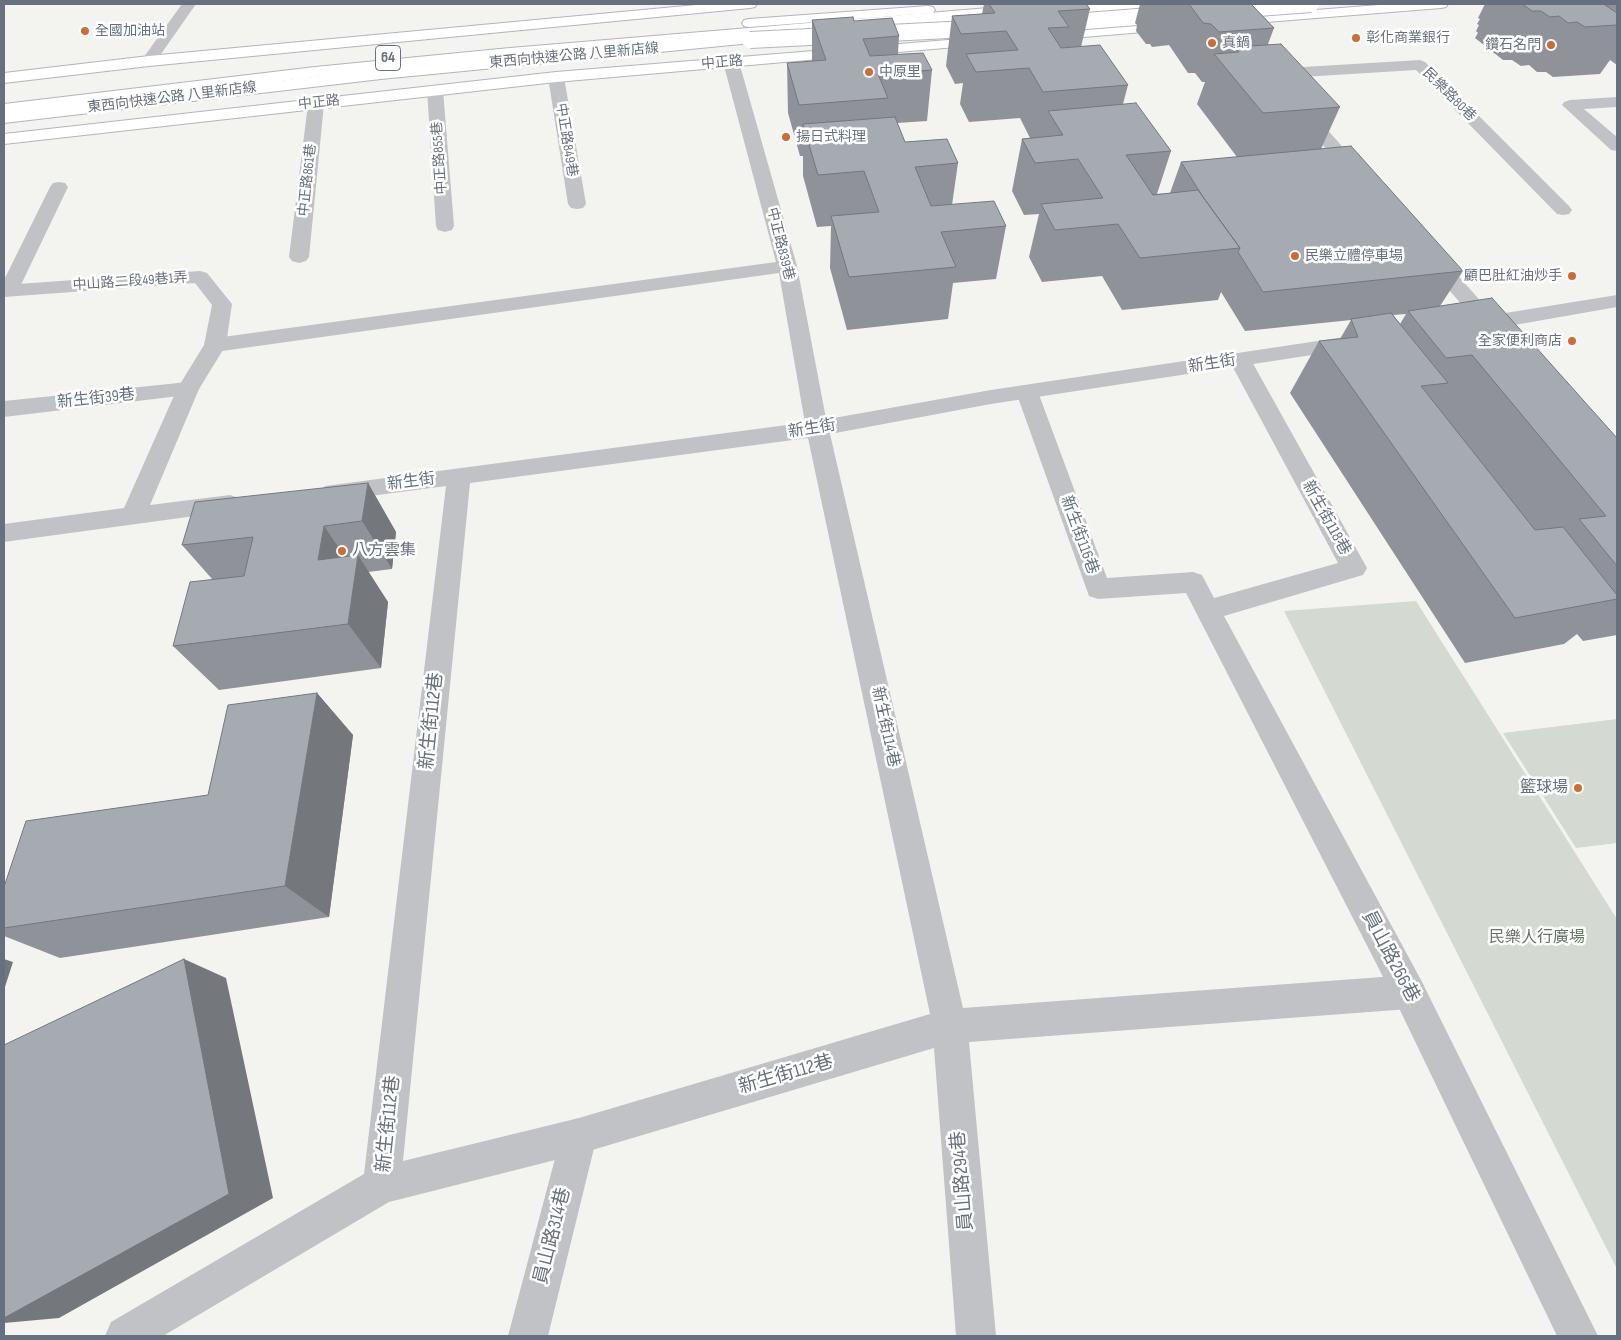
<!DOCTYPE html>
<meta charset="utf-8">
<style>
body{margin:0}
#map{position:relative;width:1621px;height:1340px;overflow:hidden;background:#f3f4f0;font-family:"Sofia Sans Condensed",sans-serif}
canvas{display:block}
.frame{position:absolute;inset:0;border:5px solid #66707e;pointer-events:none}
</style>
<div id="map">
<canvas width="1621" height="1340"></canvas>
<div class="frame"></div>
</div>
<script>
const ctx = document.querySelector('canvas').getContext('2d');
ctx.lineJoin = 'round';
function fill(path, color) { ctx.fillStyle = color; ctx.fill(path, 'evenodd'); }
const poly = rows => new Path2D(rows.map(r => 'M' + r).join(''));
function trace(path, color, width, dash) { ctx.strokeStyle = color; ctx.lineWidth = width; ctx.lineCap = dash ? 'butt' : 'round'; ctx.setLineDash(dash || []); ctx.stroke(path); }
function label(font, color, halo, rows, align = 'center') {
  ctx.font = font + ' "Sofia Sans Condensed","Noto Sans TC",sans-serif'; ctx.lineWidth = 5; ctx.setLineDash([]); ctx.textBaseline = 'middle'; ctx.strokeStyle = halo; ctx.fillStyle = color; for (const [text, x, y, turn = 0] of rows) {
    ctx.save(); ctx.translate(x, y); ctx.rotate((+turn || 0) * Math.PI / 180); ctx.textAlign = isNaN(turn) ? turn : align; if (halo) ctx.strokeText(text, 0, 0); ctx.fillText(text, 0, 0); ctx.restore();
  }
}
fill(poly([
 [1416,601,1617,919,1617,1269,1284,611],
 [1617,719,1617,843,1576,848,1503,733]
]), '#d4dad2');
const secondary = poly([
 [707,4,757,4,755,7,750,8,149,66,4,83,4,73,149,56,707,4],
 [1036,4,1090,4,1088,7,1083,8,510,58,315,77,4,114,4,104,315,67,510,48,1036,4],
 [1391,4,1448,4,1446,7,1441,8,1229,25,1224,24,1222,21,1224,18,1229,17,1391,4],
 [1174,22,1179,23,1181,26,1179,29,1048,40,1043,39,1041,36,1043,33,1048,32,1174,22],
 [985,37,990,38,992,41,990,44,556,82,4,144,4,134,556,72,985,37]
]);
const highway = poly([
 [1099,4,1153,4,1151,7,1146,8,1052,16,1047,15,1045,12,1047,9,1052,8,1099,4],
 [928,6,933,7,935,10,933,13,749,27,744,26,742,23,744,20,749,19,928,6],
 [987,14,992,15,994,18,992,21,905,30,900,29,898,26,900,23,905,22,987,14],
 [778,33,783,34,785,37,783,40,381,79,4,123,4,113,381,69,778,33]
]);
trace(secondary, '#b2b5ba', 2);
trace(highway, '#b2b5b8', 2);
fill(poly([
 [731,57,736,59,739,62,797,266,828,429,825,435,817,437,809,435,806,429,779,273,215,352,208,350,204,345,208,340,215,338,776,262,723,62,726,59,731,57],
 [1420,60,1425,62,1569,206,1572,210,1569,214,1563,215,1557,214,1416,70,1270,79,1264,77,1262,74,1264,71,1270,69,1420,60],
 [556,72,562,74,564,77,586,204,583,208,577,209,571,208,568,204,548,77,550,74,556,72],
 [435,85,441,87,443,90,454,226,452,230,445,232,438,230,436,226,427,90,429,87,435,85],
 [1617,97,1617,107,1584,109,1617,137,1617,151,1611,150,1562,105,1564,102,1570,100,1617,97],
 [316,99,322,101,324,104,309,257,306,261,299,263,292,261,289,257,308,104,310,101,316,99],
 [59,182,65,183,68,187,18,291,15,295,4,296,4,280,50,187,53,183,59,182],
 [1240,353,1248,355,1251,360,1367,568,1363,575,1224,616,1421,980,1598,1336,1557,1336,1397,1004,1186,593,1098,599,1089,596,1016,392,1019,387,1027,385,1035,387,1038,392,1107,578,1193,572,1202,575,1214,598,1338,563,1229,360,1232,355,1240,353],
 [188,382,196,384,199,389,196,394,4,417,4,401,188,382],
 [579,1118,592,1123,597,1136,548,1336,508,1336,561,1136,566,1123,579,1118]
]), '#c0c2c5');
fill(poly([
 [182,4,196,4,154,64,144,64,141,61,182,4],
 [1301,105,1307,107,1364,171,1367,175,1364,179,1358,180,1352,179,1295,113,1293,110,1295,107,1301,105],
 [1430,250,1437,252,1493,315,1617,295,1617,307,1503,327,1504,329,1501,334,1494,336,1487,334,1484,330,1475,331,1468,330,1465,325,1468,320,1474,319,1420,256,1423,252,1430,250],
 [200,271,207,273,232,304,226,345,199,389,150,505,230,495,239,498,242,504,239,510,4,542,4,524,124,508,177,389,204,345,212,305,195,283,4,297,4,285,200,271],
 [1351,336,1358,338,1361,343,1358,348,991,404,830,434,963,1008,1409,975,1421,980,1426,992,1421,1004,1409,1009,969,1042,996,1336,956,1336,934,1048,579,1154,389,1202,163,1336,105,1336,111,1322,364,1174,446,486,333,501,325,498,321,492,325,486,817,421,991,390,1351,336],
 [808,438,930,1014,579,1118,403,1161,470,483,808,438]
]), '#c0c2c5');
fill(secondary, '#fff');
fill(highway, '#fff');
const highwayBridge = poly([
 [1218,11,1311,4],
 [1048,24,1175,14],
 [750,40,988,28]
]);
trace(highwayBridge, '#b2b5b8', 18, []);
trace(highwayBridge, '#fff', 16);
fill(poly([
 [984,4,1086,4,1090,9,1081,47,1128,85,1123,104,1171,151,1157,194,1170,193,1181,162,1237,157,1197,104,1205,82,1202,82,1195,73,1188,73,1169,45,1152,47,1150,44,1146,44,1136,31,1137,25,1135,23,1140,4,1251,4,1274,28,1268,44,1340,107,1321,149,1463,271,1440,306,1617,438,1617,635,1583,641,1577,634,1564,644,1465,663,1290,393,1319,341,1340,339,1351,320,1245,331,1221,292,1218,300,1122,310,1102,276,1042,282,1029,257,1039,214,1024,215,1012,191,1022,139,1030,138,1020,118,969,122,960,104,963,83,955,84,946,66,952,16,982,14],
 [1406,314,1400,324,1393,315],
 [1485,4,1617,4,1617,65,1610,60,1600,74,1553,77,1546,72,1537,72,1529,65,1521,66,1512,60,1503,60,1475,38,1478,33,1476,31,1479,25,1477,24,1480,19,1478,18],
 [812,20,854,21,899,36,898,54,932,70,927,121,897,123,905,142,958,163,952,205,1006,226,996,279,953,283,948,319,847,330,830,268,831,226,817,227,803,176,803,156,800,156,788,113,787,63,812,61],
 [368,483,396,532,392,569,368,572,388,602,381,668,219,690,173,646,213,580,182,545],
 [317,693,353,735,329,917,60,958,4,936,4,887,208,795]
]), '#8f9399');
fill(poly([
 [368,483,396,532,392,569,362,521],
 [324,526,355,572,358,555,388,602,381,668,348,624,318,560],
 [317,693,353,735,329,917,285,886],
 [4,959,13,962,4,990],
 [184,959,226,978,273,1198,59,1318,4,1323,4,1318]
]), '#74787d');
const building = poly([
 [989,4,1086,4,1090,9,1058,11,1069,27,1048,28,1061,48,1100,45,1128,85,1043,92,1029,68,976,72,966,54,1018,50,1006,31,961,34,952,16,995,13,989,4],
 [1189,4,1251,4,1274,28,1219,32,1211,24,1203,23,1189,4],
 [1522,4,1617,4,1605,5,1617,13,1617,25,1585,27,1577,22,1568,23,1559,16,1550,17,1541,11,1532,11,1522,4],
 [853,17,854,21,892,18,899,36,863,39,870,56,923,53,932,70,878,74,888,98,799,105,787,63,826,60,812,20,853,17],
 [1281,44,1340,107,1263,113,1214,54,1239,52,1234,47,1281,44],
 [1136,103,1171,151,1126,155,1153,195,1198,190,1240,248,1140,258,1118,224,1055,230,1041,204,1103,198,1078,159,1035,163,1022,139,1063,135,1048,111,1136,103],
 [895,117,905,142,947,139,958,163,915,167,931,206,994,201,1006,226,941,232,956,267,849,277,831,216,879,212,864,171,818,175,803,124,895,117],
 [1351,146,1463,271,1263,292,1238,252,1240,248,1203,197,1181,162,1351,146],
 [1492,298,1617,438,1617,566,1579,519,1606,516,1472,355,1446,358,1408,311,1492,298],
 [1391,313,1448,383,1421,386,1535,530,1563,527,1617,595,1617,599,1515,618,1319,341,1358,337,1351,319,1391,313],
 [368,483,362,521,324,526,318,560,358,555,348,624,173,646,190,582,244,576,253,537,182,545,195,502,368,483],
 [317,693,285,886,4,928,4,887,26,821,208,795,228,705,317,693],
 [184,959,229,1194,4,1318,4,1045,184,959]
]);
fill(building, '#a6abb2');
trace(building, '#74787d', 1);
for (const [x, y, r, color] of [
 [85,31,5,"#d06b34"],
 [1356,38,5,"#d06b34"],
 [1212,43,5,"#d06b34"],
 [1551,45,5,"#d06b34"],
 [869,72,5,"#d06b34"],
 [786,137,5,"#d06b34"],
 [1295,256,5,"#d06b34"],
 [1572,276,5,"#d06b34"],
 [1572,341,5,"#d06b34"],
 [342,551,5,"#d06b34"],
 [1578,788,5,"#d06b34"]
]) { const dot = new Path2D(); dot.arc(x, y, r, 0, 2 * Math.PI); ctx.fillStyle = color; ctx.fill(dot); trace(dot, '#fff', 2); }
label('14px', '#66707e', '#fff', [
 ["全國加油站",95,31],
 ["彰化商業銀行",1366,38],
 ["真鍋",1222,43],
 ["鑽石名門",1541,45,"right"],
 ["中原里",879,72],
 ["揚日式料理",796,137],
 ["民樂立體停車場",1305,256],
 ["顧巴肚紅油炒手",1562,276,"right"],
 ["全家便利商店",1562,341,"right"]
], 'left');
label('14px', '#66707e', '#fff', [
 ["東西向快速公路 八里新店線",574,56,-5],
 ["中正路",722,63,-5],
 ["民樂路80巷",1449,95,45],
 ["東西向快速公路 八里新店線",172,98,-7],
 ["中正路",319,103,-6],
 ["中正路849巷",566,140,81],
 ["中正路855巷",440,158,-94],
 ["中正路861巷",308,180,-84],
 ["中正路839巷",780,244,76],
 ["中山路二段49巷1弄",130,282,-4]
]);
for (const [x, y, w] of [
 [388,58,25]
]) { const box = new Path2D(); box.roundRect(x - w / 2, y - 12.5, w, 25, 4); ctx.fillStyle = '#fff'; ctx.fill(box); trace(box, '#66707e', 1); }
label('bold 15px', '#66707e', null, [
 ["64",388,58]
]);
label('16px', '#66707e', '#fff', [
 ["新生街",1212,364,-9],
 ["新生街39巷",96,399,-6],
 ["新生街",812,429,-9],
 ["新生街",411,482,-7],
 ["新生街118巷",1326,518,61],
 ["新生街116巷",1079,535,70],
 ["新生街114巷",885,727,78]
]);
label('16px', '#66707e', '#fff', [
 ["八方雲集",352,551],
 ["籃球場",1568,788,"right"]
], 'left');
label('16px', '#657664', '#fff', [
 ["民樂人行廣場",1537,938]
]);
label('19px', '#66707e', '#fff', [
 ["新生街112巷",432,721,-84],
 ["員山路266巷",1390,957,62],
 ["新生街112巷",786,1075,-16],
 ["新生街112巷",389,1124,-84],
 ["員山路294巷",963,1181,-95],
 ["員山路314巷",553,1236,-76]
]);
</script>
